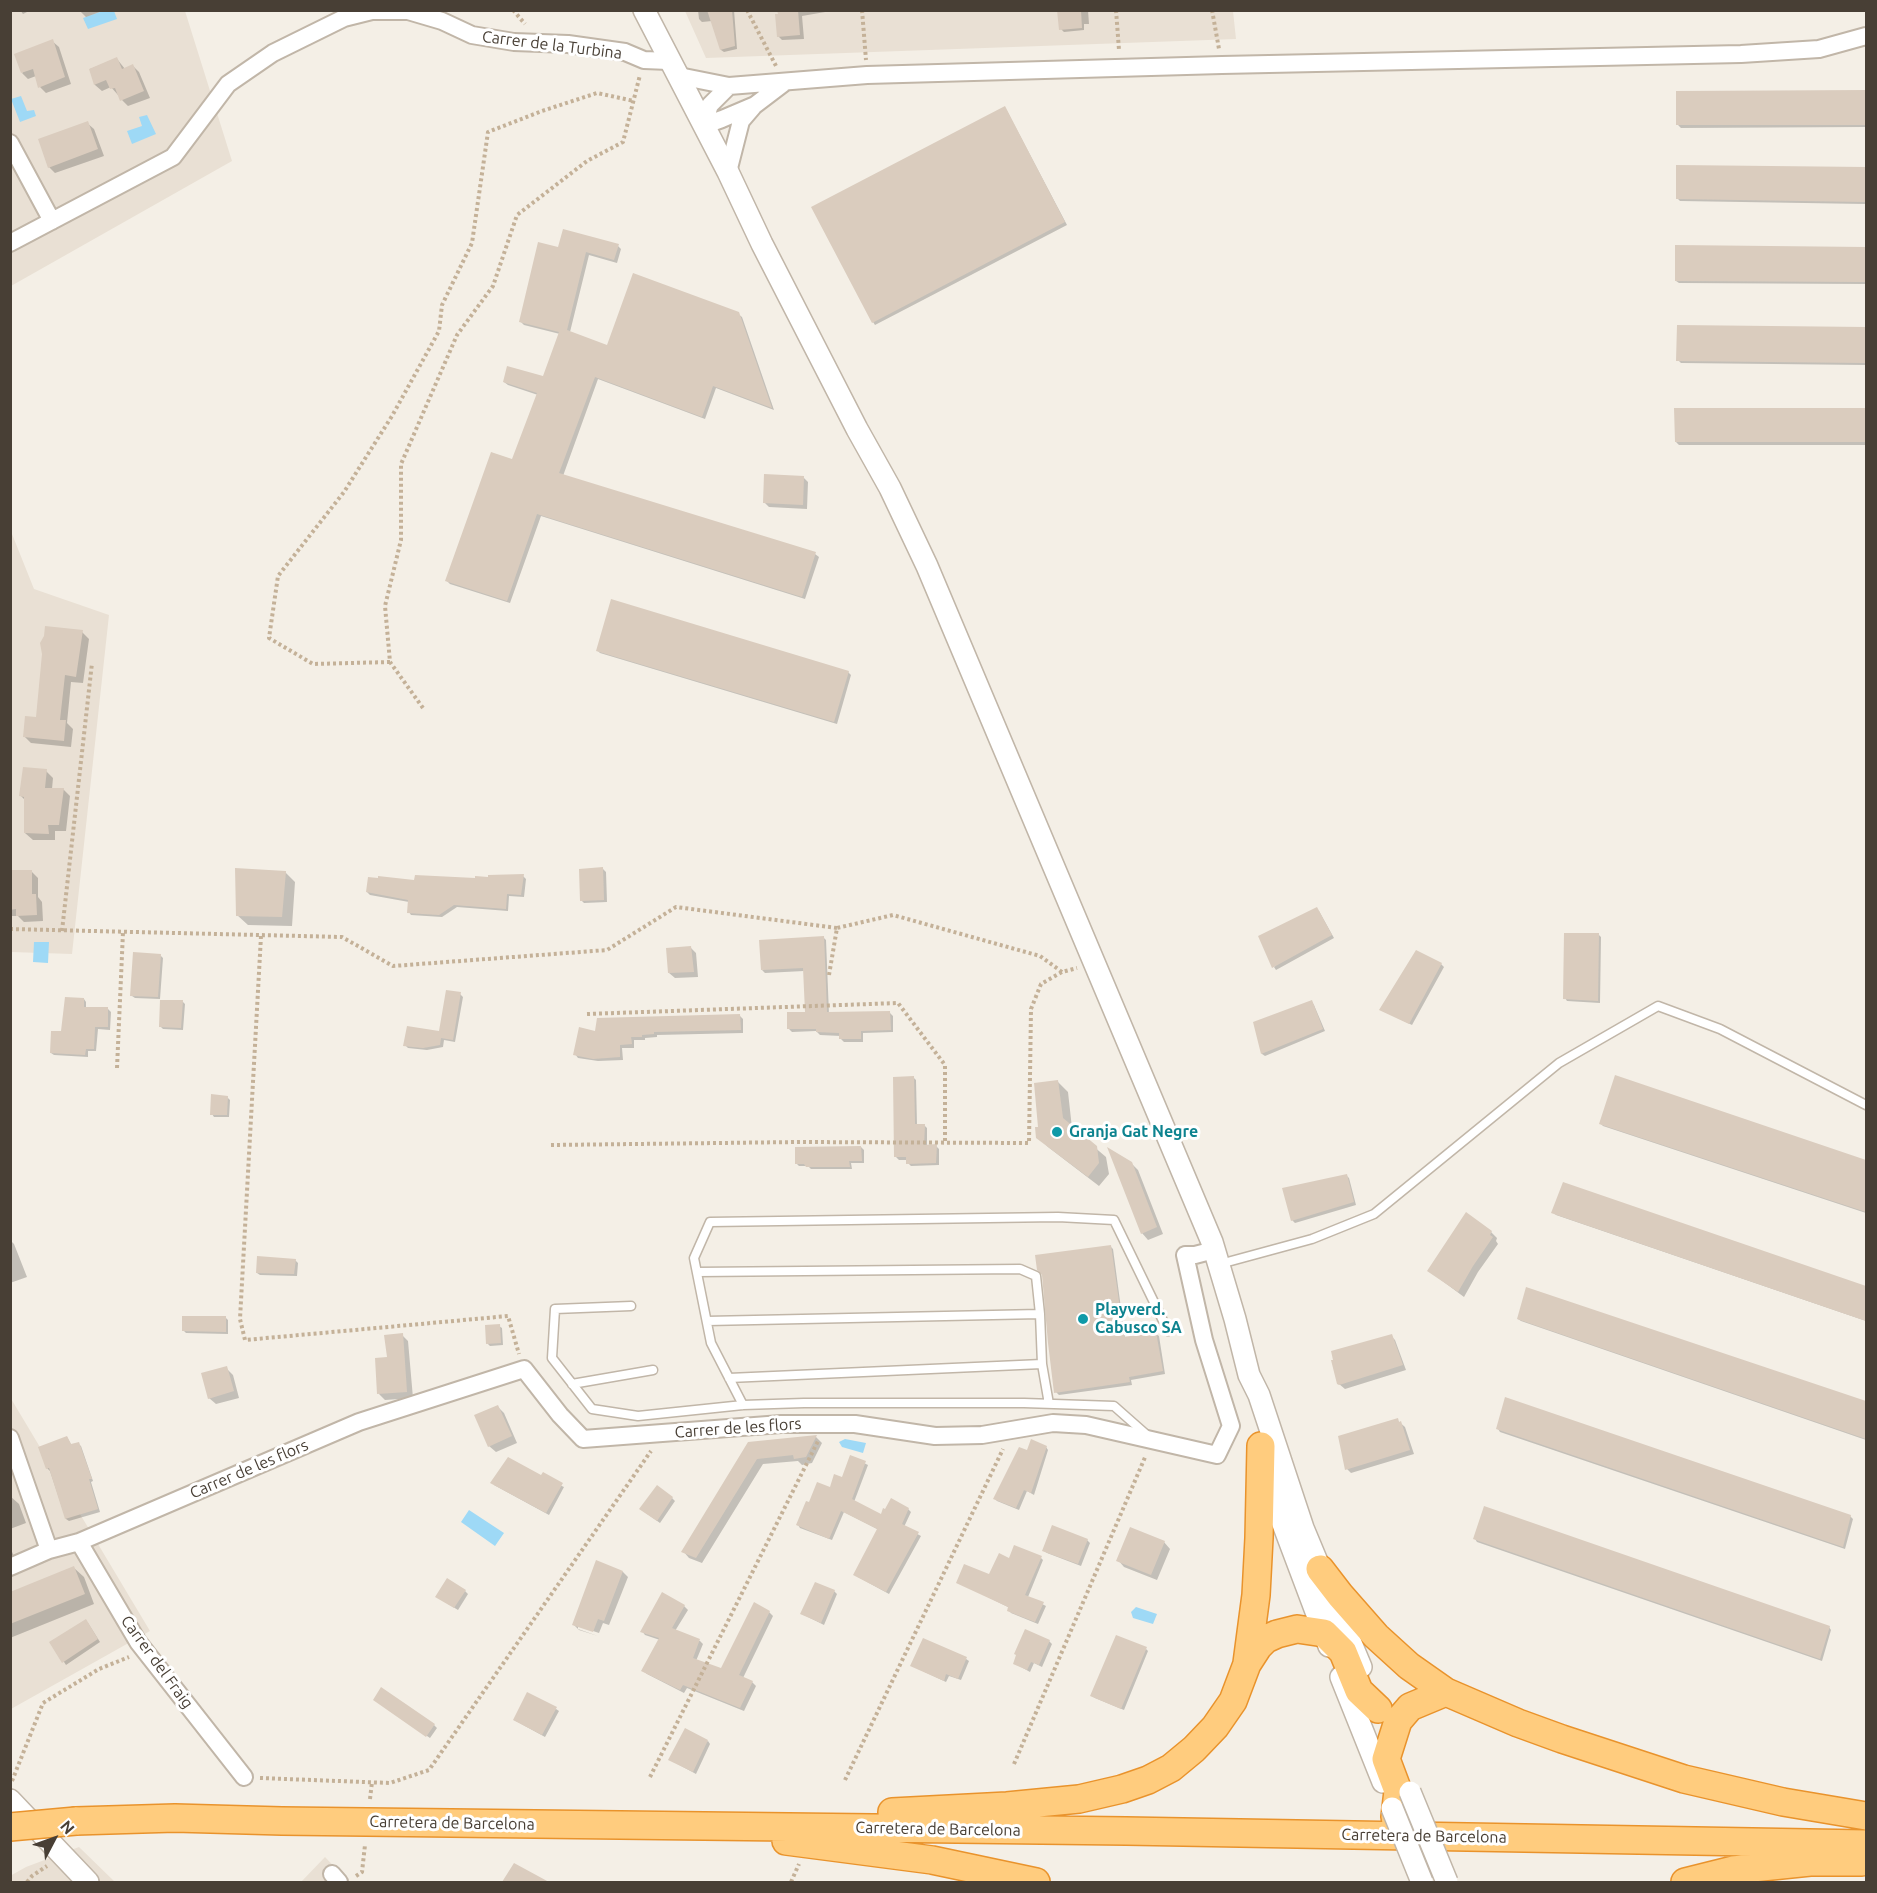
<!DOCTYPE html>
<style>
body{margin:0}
#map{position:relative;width:1877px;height:1893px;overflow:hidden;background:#f4efe6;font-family:Ubuntu,sans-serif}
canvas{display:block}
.frame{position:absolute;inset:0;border:12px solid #483f35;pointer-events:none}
.north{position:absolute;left:24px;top:1809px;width:60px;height:60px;-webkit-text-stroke:4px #fff;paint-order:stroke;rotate:49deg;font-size:16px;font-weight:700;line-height:24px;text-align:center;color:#483f35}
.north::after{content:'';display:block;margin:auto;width:21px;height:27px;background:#483f35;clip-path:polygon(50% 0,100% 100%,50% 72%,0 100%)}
</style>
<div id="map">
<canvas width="1877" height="1893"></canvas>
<div class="frame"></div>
<div class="north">N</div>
</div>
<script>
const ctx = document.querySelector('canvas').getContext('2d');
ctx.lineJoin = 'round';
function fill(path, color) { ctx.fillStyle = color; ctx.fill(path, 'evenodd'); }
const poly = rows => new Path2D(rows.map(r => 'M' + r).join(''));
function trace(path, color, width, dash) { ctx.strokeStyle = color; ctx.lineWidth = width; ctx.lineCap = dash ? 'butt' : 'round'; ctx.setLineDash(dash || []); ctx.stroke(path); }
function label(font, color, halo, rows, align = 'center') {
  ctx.font = font + ' Ubuntu,sans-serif'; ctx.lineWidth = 6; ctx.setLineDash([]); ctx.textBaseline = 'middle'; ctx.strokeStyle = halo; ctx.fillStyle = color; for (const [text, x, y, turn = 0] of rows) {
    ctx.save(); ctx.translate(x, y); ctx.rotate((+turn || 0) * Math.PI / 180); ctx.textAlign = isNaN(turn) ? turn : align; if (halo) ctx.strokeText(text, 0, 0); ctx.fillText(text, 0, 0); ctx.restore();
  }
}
fill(poly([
 [11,11,185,11,232,161,11,286],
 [685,11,1233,11,1236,39,706,58],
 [10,529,34,589,109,615,72,954,11,952],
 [10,1397,150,1631,11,1709,10,1709],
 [79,1847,115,1882,11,1882,10,1876,26,1867],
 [325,1857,349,1882,301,1882]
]), '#e9e0d4');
fill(poly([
 [114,11,117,19,88,29,83,18,103,11],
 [21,96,27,111,34,110,36,116,20,122,11,99],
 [147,115,156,134,132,144,127,131,142,126,139,117],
 [34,942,49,942,48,963,33,962],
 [845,1439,866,1443,863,1453,842,1447,839,1442],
 [469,1510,504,1533,495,1546,461,1522],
 [1136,1607,1157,1614,1153,1624,1133,1618,1131,1612]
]), '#9ed9f6');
fill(poly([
 [20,10,31,10,23,14],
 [79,10,105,10,86,17],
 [698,10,734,10,737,49,724,52,721,50,712,21,702,22,699,19],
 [779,10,831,11,802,16,804,39,782,40,778,36],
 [1059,10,1088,10,1089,24,1084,24,1084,30,1064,32,1061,29],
 [52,41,59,47,71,84,46,93,40,87,36,76,28,79,22,73],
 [117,59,125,69,133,66,139,72,150,98,128,106,122,100,119,94,118,95,111,87,102,91,95,85,90,69],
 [1678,92,1866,92,1866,127,1681,128,1678,125],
 [1007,111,1067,225,875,325,873,322],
 [87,123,94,129,104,156,55,173,49,167],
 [1678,167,1866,169,1866,204,1680,201,1678,199],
 [618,246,621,249,617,263,589,255,570,332,608,347,738,314,742,317,774,410,716,388,705,419,598,379,563,476,815,554,819,557,805,599,541,516,510,603,450,584,447,581,513,461,538,395,508,385,504,382,544,378,560,334,524,325,521,322,559,249],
 [1677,247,1866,248,1866,284,1679,283,1676,281],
 [1678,326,1866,328,1866,365,1681,363,1678,360],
 [1676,409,1866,409,1866,445,1679,445,1676,442],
 [803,477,808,482,807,509,769,507,764,502],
 [82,632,89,639,83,683,71,682,67,723,73,729,71,747,31,743,24,736,37,718],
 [597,650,848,672,851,675,837,724,600,653],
 [46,771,53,778,52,789,63,789,70,796,66,831,55,831,55,840,33,840,25,833,26,801,21,796],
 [603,869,606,872,607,902,584,903,581,900],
 [10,871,32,872,38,878,38,897,42,902,43,921,24,922,18,916,10,916],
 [285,872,295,882,292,926,248,925,237,915],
 [523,876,526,879,524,897,509,896,508,911,457,907,442,917,411,915,409,912,409,902,370,895,367,892,416,882],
 [1319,911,1334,938,1276,970,1274,967],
 [1598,934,1601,937,1600,1003,1567,1001,1565,998],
 [823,937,826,940,829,1014,890,1013,893,1016,893,1032,863,1033,863,1042,844,1042,841,1039,841,1036,820,1035,816,1031,792,1032,789,1029,807,1013,804,971,765,973,762,970],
 [691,948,696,953,698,977,675,978,669,973],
 [160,955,163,958,160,999,135,998,132,996],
 [1441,964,1444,967,1412,1025,1381,1010],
 [460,994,463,997,455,1042,444,1040,443,1047,427,1050,408,1048,405,1045,440,1033],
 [84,999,86,1002,86,1008,108,1009,111,1012,110,1030,98,1029,96,1051,88,1051,88,1057,54,1055,51,1053],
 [182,1001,185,1004,183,1030,163,1029,161,1027],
 [1312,1002,1314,1005,1325,1031,1265,1056,1262,1054,1255,1023],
 [739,1015,743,1019,743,1033,657,1035,657,1037,645,1038,645,1040,634,1040,634,1048,622,1048,623,1060,598,1061,578,1058,575,1054,596,1032],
 [913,1077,916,1080,917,1125,924,1125,927,1128,927,1146,936,1146,939,1149,939,1165,911,1166,908,1163,908,1160,899,1160,896,1157],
 [1616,1077,1866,1162,1866,1213,1603,1126,1601,1124],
 [1058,1082,1068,1092,1072,1128,1106,1157,1109,1174,1099,1186,1048,1147,1038,1137],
 [227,1097,230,1100,229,1117,214,1117,212,1114],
 [861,1147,864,1150,864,1163,851,1163,852,1169,811,1169,808,1166,799,1166,796,1163],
 [1131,1163,1138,1170,1163,1234,1148,1240,1142,1233],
 [1346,1175,1349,1178,1356,1205,1295,1223,1292,1220],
 [1564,1184,1866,1287,1866,1321,1556,1215,1553,1212],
 [1491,1232,1497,1238,1496,1241,1498,1244,1478,1272,1464,1297,1429,1271],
 [10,1240,14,1244,27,1277,10,1283],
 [1110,1246,1113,1249,1125,1338,1156,1334,1159,1336,1165,1374,1131,1380,1132,1385,1059,1395,1056,1392],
 [295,1260,298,1263,297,1276,260,1275,257,1273],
 [1527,1289,1866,1402,1866,1440,1521,1321,1518,1319],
 [225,1317,228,1320,228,1334,186,1333,184,1331],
 [499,1326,502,1328,503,1345,490,1346,487,1343],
 [402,1335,408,1341,413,1398,385,1400,379,1394,389,1358],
 [1391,1336,1395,1340,1406,1370,1345,1389,1339,1384],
 [226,1368,233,1375,239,1398,216,1404,209,1398],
 [498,1407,504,1413,517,1443,496,1452,489,1446],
 [1397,1420,1405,1427,1414,1454,1351,1473,1347,1469],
 [1498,1429,1850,1516,1853,1519,1845,1549,1500,1432],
 [67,1437,72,1446,78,1444,81,1446,93,1481,91,1482,100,1512,69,1521,66,1519,50,1471,47,1468],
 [816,1437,822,1443,812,1463,802,1465,798,1461,763,1464,702,1563,689,1558,683,1551,749,1444],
 [1046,1447,1048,1450,1034,1495,1027,1491,1019,1510,997,1501,995,1499],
 [851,1457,868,1465,854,1502,882,1516,886,1511,908,1509,911,1512,904,1527,921,1536,889,1594,858,1577,879,1530,844,1512,832,1540,800,1528,798,1525,810,1504,843,1479],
 [542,1477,564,1487,549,1515,494,1485],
 [10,1496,19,1504,26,1523,10,1529],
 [672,1498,675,1501,660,1523,643,1511],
 [1475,1539,1829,1627,1831,1630,1822,1661,1477,1542],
 [1087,1540,1090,1543,1081,1566,1047,1553,1044,1551],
 [1164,1542,1170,1549,1157,1580,1124,1567,1118,1560],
 [10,1547,15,1559,10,1561],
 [1041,1558,1043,1560,1028,1597,1046,1606,1038,1624,1011,1613,1009,1610,1010,1608,957,1582,990,1576,1010,1560],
 [597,1562,623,1572,628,1577,609,1625,603,1623,599,1633,578,1626,578,1629,598,1636,579,1630,574,1625],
 [74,1568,84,1577,94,1604,10,1638,10,1593],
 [815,1584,834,1591,837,1594,824,1625,802,1614],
 [465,1591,468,1594,458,1610,440,1599],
 [684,1606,688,1610,675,1631,700,1641,703,1644,696,1661,722,1670,769,1612,773,1616,743,1678,752,1682,756,1686,744,1711,687,1688,684,1693,647,1674,643,1671,660,1640,645,1635,642,1631],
 [88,1623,100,1642,66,1665,51,1642],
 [1049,1641,1052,1644,1042,1667,1034,1663,1030,1672,1014,1663],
 [1146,1649,1148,1651,1124,1710,1095,1698,1092,1696],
 [966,1659,969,1661,961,1680,949,1676,946,1682,912,1666],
 [377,1702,434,1725,437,1728,430,1738],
 [556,1709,559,1711,545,1737,514,1720],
 [708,1741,710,1744,696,1774,670,1760]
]), '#0003');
fill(poly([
 [707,10,732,10,735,46,720,50],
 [777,10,798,10,800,35,777,37,775,14,778,14],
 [1057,10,1081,10,1082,28,1059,30],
 [53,39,65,77,38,88,33,69,21,73,14,54],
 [117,57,122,69,133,64,144,91,120,101,115,88,110,89,106,80,94,85,89,69],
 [1866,90,1866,125,1676,125,1676,91],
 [1005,106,1065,222,872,323,811,207],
 [88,121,98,149,48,168,38,139],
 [1676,165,1866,167,1866,202,1676,199],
 [563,229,619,244,614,260,586,252,567,330,607,345,633,273,739,312,772,408,713,386,702,417,595,377,559,473,816,552,802,597,537,514,507,601,445,581,491,452,512,459,537,393,503,382,507,366,543,376,559,332,519,322,538,242,558,247],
 [1675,245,1866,247,1866,282,1675,281],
 [1677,325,1866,327,1866,363,1676,361],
 [1674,408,1866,408,1866,442,1675,442],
 [764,474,804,476,803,505,763,503],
 [611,599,849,671,834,722,596,651],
 [45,626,83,630,76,677,65,675,60,720,66,720,64,741,23,737,25,716,36,717,42,654,40,643,44,636],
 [23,767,47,769,45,788,64,788,59,825,48,825,49,834,24,833,24,797,19,796],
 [603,867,604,900,580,901,579,869],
 [235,868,286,871,282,917,236,916],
 [10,870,32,870,32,894,36,894,37,915,16,916,16,909,10,910],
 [524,874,521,895,507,894,506,909,454,905,439,915,407,913,408,900,366,892,368,877,378,878,378,876,414,880,415,875,475,878,475,876,488,877,488,875],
 [1317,907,1332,935,1272,968,1258,936],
 [1564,933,1599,933,1598,1001,1563,999],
 [824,936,827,1012,890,1011,891,1030,861,1031,861,1039,839,1039,839,1033,816,1032,816,1029,787,1029,787,1012,805,1012,803,968,761,970,759,940],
 [691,946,694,972,668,973,666,948],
 [1416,950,1442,963,1409,1024,1379,1010],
 [133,952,161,954,158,997,130,996],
 [446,990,461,992,453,1040,441,1038,440,1045,423,1048,403,1046,407,1026,439,1031],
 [65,997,84,998,84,1007,108,1007,108,1027,95,1027,94,1049,86,1049,85,1055,50,1053,51,1031,61,1031],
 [160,1000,183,1000,181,1028,159,1027],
 [1312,1000,1323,1029,1261,1054,1253,1022],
 [740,1014,741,1030,654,1032,654,1034,642,1035,642,1037,631,1037,632,1044,620,1045,620,1057,593,1059,573,1055,579,1027,595,1031,597,1018],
 [1615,1075,1866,1160,1866,1212,1599,1124],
 [914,1076,915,1124,925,1124,924,1145,937,1144,936,1163,906,1164,906,1157,894,1157,893,1077],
 [1058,1080,1063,1118,1097,1146,1099,1163,1088,1177,1036,1138,1035,1127,1038,1127,1034,1083],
 [211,1094,228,1096,227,1115,210,1115],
 [861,1146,862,1161,849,1161,850,1167,806,1167,804,1164,795,1164,795,1147],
 [1107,1147,1132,1162,1157,1227,1141,1234],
 [1347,1174,1354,1202,1291,1221,1282,1188],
 [1563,1182,1866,1286,1866,1321,1551,1213],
 [1466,1212,1492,1231,1490,1235,1493,1237,1473,1266,1458,1292,1427,1271],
 [1111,1245,1124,1337,1156,1332,1163,1371,1129,1377,1130,1382,1054,1393,1048,1343,1042,1275,1037,1270,1035,1255],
 [257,1256,296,1259,294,1274,256,1273],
 [1526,1287,1866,1401,1866,1439,1517,1319],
 [182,1316,226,1316,226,1332,182,1331],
 [500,1324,501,1343,486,1344,485,1325],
 [403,1333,407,1392,377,1394,375,1358,387,1357,384,1335],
 [1392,1334,1403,1365,1339,1385,1337,1384,1331,1360,1333,1360,1331,1351],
 [227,1366,234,1391,208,1399,201,1373],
 [1505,1397,1851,1515,1843,1547,1496,1429],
 [498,1405,512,1436,488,1447,474,1415],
 [1398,1418,1399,1422,1401,1421,1410,1450,1345,1470,1338,1436],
 [817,1435,806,1457,794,1459,793,1455,757,1459,696,1558,681,1552,748,1442],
 [67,1436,71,1444,79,1442,92,1479,89,1479,98,1509,65,1519,49,1468,46,1469,38,1447],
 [1031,1439,1047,1446,1031,1493,1024,1490,1016,1508,993,1499,1019,1447,1027,1450],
 [850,1455,866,1461,852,1499,881,1514,883,1508,885,1509,891,1498,909,1508,902,1524,919,1532,886,1592,853,1575,877,1529,841,1511,829,1539,796,1525,806,1501,809,1502,817,1482,830,1487,834,1474,842,1477],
 [508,1457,541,1475,543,1472,563,1483,546,1513,490,1483],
 [657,1485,673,1497,657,1521,639,1509],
 [1484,1506,1830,1626,1820,1659,1473,1539],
 [1052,1525,1088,1539,1078,1564,1042,1551],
 [1130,1527,1165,1541,1151,1575,1116,1561],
 [1014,1545,1042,1556,1025,1595,1044,1602,1035,1622,1007,1611,1008,1607,956,1583,964,1564,989,1574,999,1553,1009,1558],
 [596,1560,623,1571,604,1621,598,1619,593,1632,572,1625],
 [74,1566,85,1594,10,1624,10,1592],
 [447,1578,466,1590,454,1608,435,1597],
 [815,1582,835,1590,821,1623,800,1614],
 [662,1592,685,1605,672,1628,700,1639,693,1658,721,1668,754,1602,770,1611,739,1675,753,1681,740,1708,683,1685,680,1690,641,1671,659,1638,640,1632],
 [86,1619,98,1639,62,1663,49,1642],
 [1025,1629,1050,1640,1039,1665,1031,1662,1027,1670,1013,1664,1016,1655,1014,1654],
 [1116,1635,1147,1647,1121,1709,1090,1696],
 [923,1638,967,1657,958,1679,946,1674,944,1681,910,1666],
 [381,1687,435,1724,426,1737,373,1700],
 [527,1692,557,1707,542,1735,513,1720],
 [685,1728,708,1740,693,1772,668,1760],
 [514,1863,549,1882,502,1882]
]), '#daccbe');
const service = poly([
 [1220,1264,1312,1239,1374,1214,1559,1063,1658,1006,1720,1029,1866,1105],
 [697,1272,1020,1269,1036,1276,1040,1314,1042,1364,1049,1404],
 [631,1306,555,1309,552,1358,592,1409,638,1416,743,1405,804,1403,1024,1403,1114,1406,1148,1436],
 [707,1321,1040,1314],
 [729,1378,1042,1364],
 [572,1384,653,1370],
 [743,1405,711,1343,694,1258,710,1222,1058,1217,1114,1220,1168,1331]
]);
const minor = poly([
 [679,76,729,86,867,75,1222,65,1741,54,1819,49,1866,36],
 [703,126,722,119,755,105,784,83],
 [703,126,710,105,729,86],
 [10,143,52,221],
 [728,172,741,121,753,107],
 [10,243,173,157,228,84,273,53,344,18,372,11,408,11,442,21,472,35,514,42,568,44,625,52,644,60,669,61],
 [10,1438,49,1550],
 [79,1542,138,1642,244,1777],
 [10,1567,49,1550,79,1542,359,1422,524,1369,560,1415,583,1439,781,1424,855,1424,935,1436,982,1435,1053,1423,1086,1425,1217,1455,1231,1426,1204,1340,1185,1255,1195,1255,1214,1250],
 [332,1874,339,1882]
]);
const tertiary = poly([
 [644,10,728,172,762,244,857,429,890,488,927,566,1212,1242,1235,1319,1249,1375,1259,1395,1303,1528,1361,1667],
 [1267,1468,1274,1500,1329,1646],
 [1341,1677,1383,1782],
 [10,1800,88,1882]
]);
const trunk = poly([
 [1320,1569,1340,1595,1376,1636,1409,1666,1446,1692,1518,1723,1562,1739,1684,1779,1783,1802,1866,1816],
 [1247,1663,1256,1595,1259,1538,1261,1446],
 [892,1812,1007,1806,1079,1799,1122,1789,1148,1780,1171,1768,1194,1749,1215,1727,1233,1701,1247,1664,1258,1647,1266,1639,1277,1634,1297,1629,1324,1633,1343,1652,1359,1691,1378,1709],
 [1395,1817,1398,1791,1386,1759,1398,1721,1410,1707,1446,1692],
 [76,1821,175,1818,282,1821,1126,1831,1866,1844],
 [786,1841,932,1860,1036,1882],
 [1685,1882,1733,1870,1810,1862,1862,1862]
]);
trace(service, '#c1b6a8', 11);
trace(minor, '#c1b6a8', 20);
trace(tertiary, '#c1b6a8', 24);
trace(trunk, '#e9932c', 30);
trace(poly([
 [513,10,525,24],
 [747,10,776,66],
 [862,10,866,60],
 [1116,10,1119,50],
 [1212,10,1219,49],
 [390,662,313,664,269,638,278,576,344,492,392,416,439,331,442,305,472,243,488,132,542,111,597,93,634,101],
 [423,708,390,662,385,606,401,540,401,464,457,335,493,286,517,215,587,161,623,142,640,75],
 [10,929,342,937,393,966,607,950,676,907,837,928],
 [62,931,92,663],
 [261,936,240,1319,245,1340,508,1316,519,1354],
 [829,975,837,928,893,915,1040,956,1062,972],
 [587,1014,898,1003,945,1065,945,1143],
 [117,1068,123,932],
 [551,1145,801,1142,1029,1143,1031,1009,1041,984,1062,972,1077,968],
 [1014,1764,1146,1455],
 [650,1777,818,1441],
 [260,1778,390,1783,429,1770,651,1451],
 [845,1780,1003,1449],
 [12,1781,43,1703,99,1669,129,1657],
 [370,1799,372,1782],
 [356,1876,362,1872,365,1845],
 [27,1882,32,1876,47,1866],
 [791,1882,799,1864]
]), '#c4b198', 4, [3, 3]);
trace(service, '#fff', 8);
trace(minor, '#fff', 16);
trace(tertiary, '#fff', 21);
trace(trunk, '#ffcc7e', 27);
const tertiaryBridge = poly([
 [1410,1792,1447,1882],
 [1392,1808,1422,1882]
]);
const trunkBridge = poly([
 [10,1827,76,1821]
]);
trace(tertiaryBridge, '#c1b6a8', 24, []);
trace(trunkBridge, '#e9932c', 30, []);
trace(tertiaryBridge, '#fff', 21);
trace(trunkBridge, '#ffcc7e', 27);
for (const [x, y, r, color] of [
 [1057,1132,6,"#0f9aa8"],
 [1083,1319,6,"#0f9aa8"]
]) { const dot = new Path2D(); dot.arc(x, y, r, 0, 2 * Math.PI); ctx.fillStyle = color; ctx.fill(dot); trace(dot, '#fff', 2); }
label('16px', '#483f35', '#fff', [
 ["Carrer de la Turbina",552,45,7],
 ["Carrer de les flors",738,1428,-4],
 ["Carrer de les flors",249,1469,-23],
 ["Carrer del Fraig",157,1662,54],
 ["Carretera de Barcelona",452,1823,1],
 ["Carretera de Barcelona",938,1829,1],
 ["Carretera de Barcelona",1424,1836,1]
]);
label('bold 16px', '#0d838f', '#fff', [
 ["Granja Gat Negre",1069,1132],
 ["Playverd.",1095,1310],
 ["Cabusco SA",1095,1328]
], 'left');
</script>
